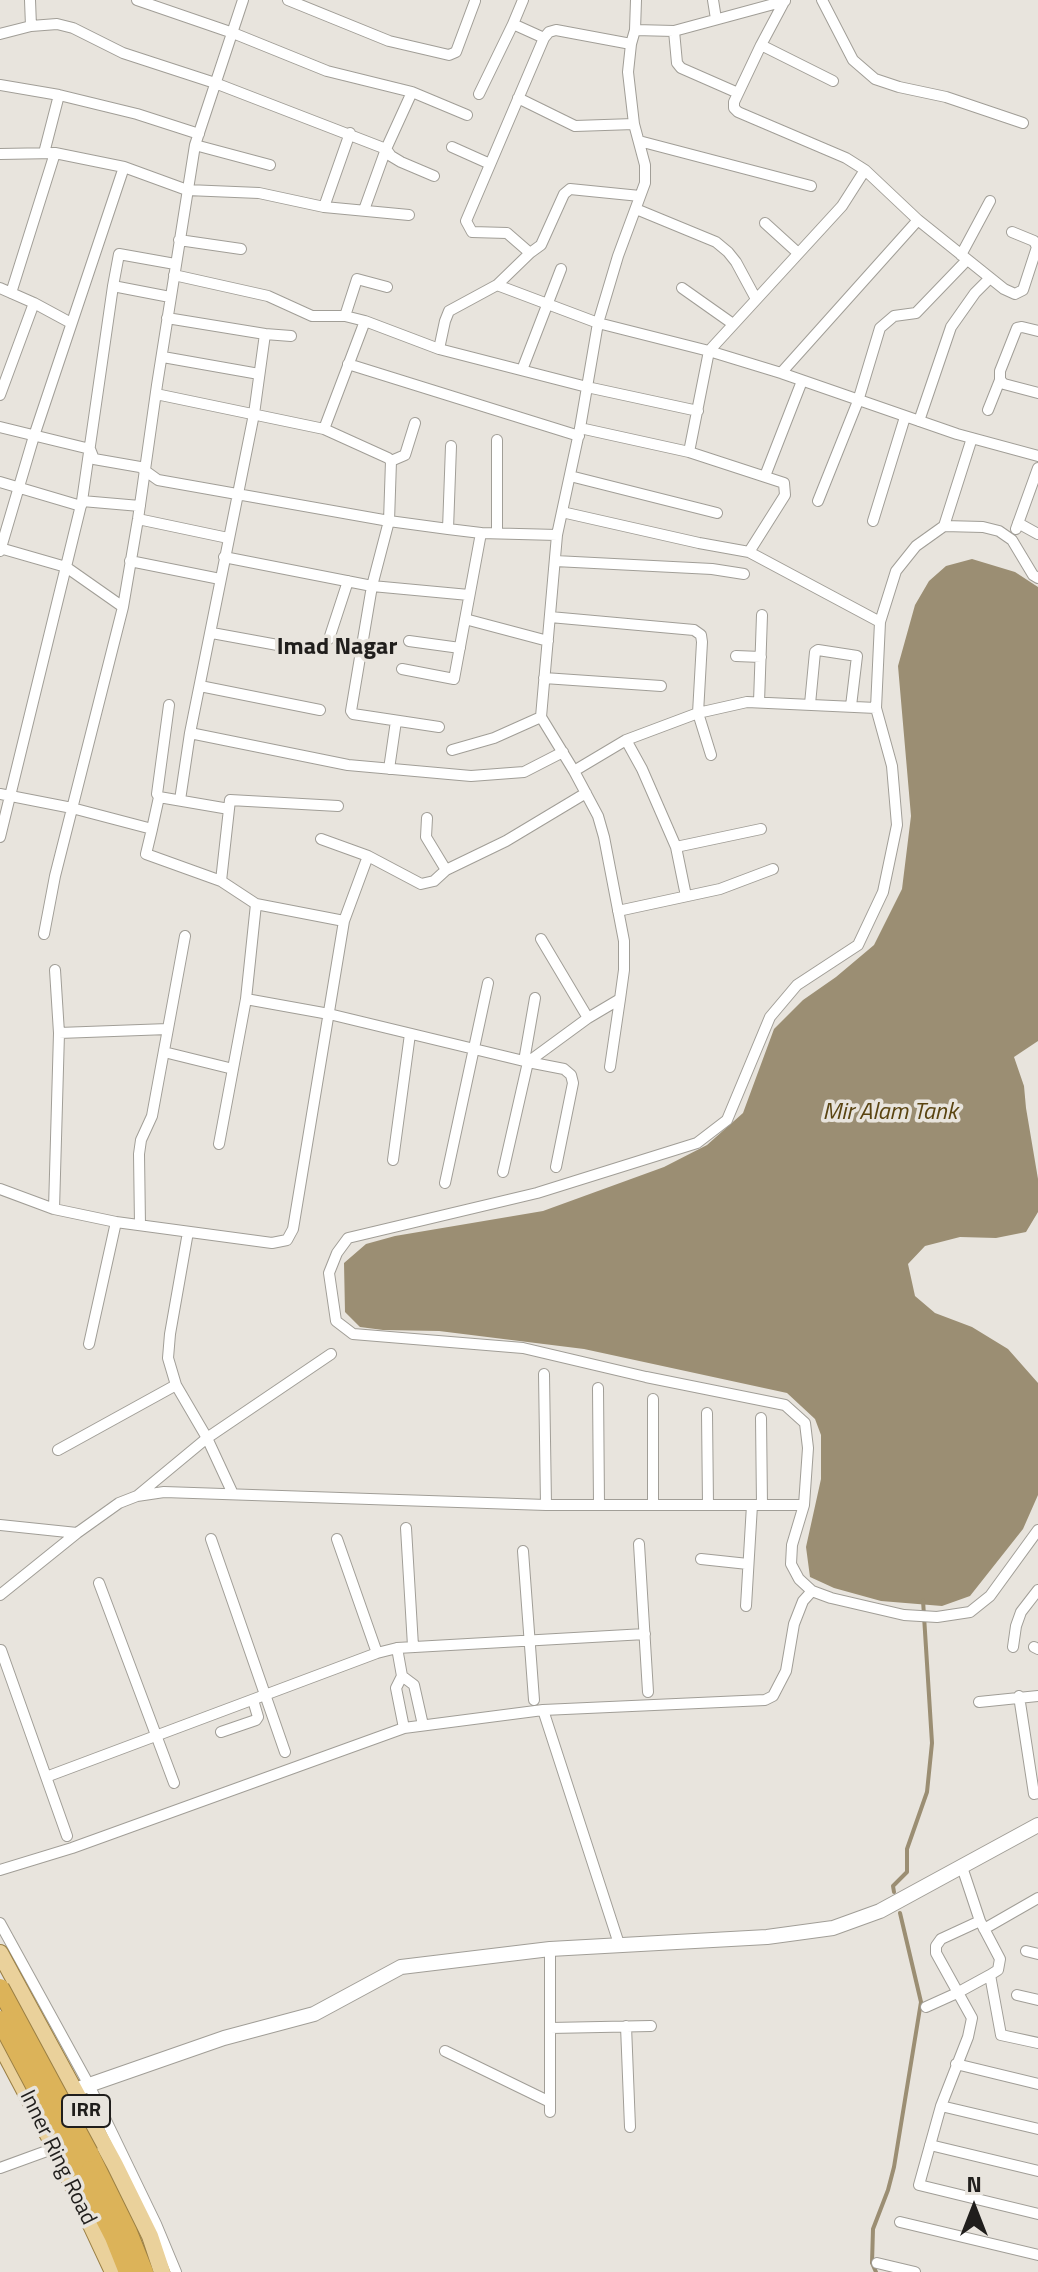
<!DOCTYPE html>
<style>
body{margin:0}
#map{position:relative;width:1038px;height:2272px;overflow:hidden;background:#e8e4dd;font-family:"Titillium Web",sans-serif}
canvas{display:block}
.north{position:absolute;left:934px;top:2168px;width:80px;height:80px;-webkit-text-stroke:6px #e8e4dd;paint-order:stroke;rotate:0deg;font-size:22px;font-weight:700;line-height:32px;text-align:center;color:#201e1c}
.north::after{content:'';display:block;margin:auto;width:28px;height:36px;background:#201e1c;clip-path:polygon(50% 0,100% 100%,50% 72%,0 100%)}
</style>
<div id="map">
<canvas width="1038" height="2272"></canvas>
<div class="north">N</div>
</div>
<script>
const ctx = document.querySelector('canvas').getContext('2d');
ctx.lineJoin = 'round';
function fill(path, color) { ctx.fillStyle = color; ctx.fill(path, 'evenodd'); }
const poly = rows => new Path2D(rows.map(r => 'M' + r).join(''));
function trace(path, color, width, dash) { ctx.strokeStyle = color; ctx.lineWidth = width; ctx.lineCap = dash ? 'butt' : 'round'; ctx.setLineDash(dash || []); ctx.stroke(path); }
function label(font, color, halo, rows, align = 'center') {
  ctx.font = font + ' "Titillium Web",sans-serif'; ctx.lineWidth = 7; ctx.setLineDash([]); ctx.textBaseline = 'middle'; ctx.strokeStyle = halo; ctx.fillStyle = color; for (const [text, x, y, turn = 0] of rows) {
    ctx.save(); ctx.translate(x, y); ctx.rotate((+turn || 0) * Math.PI / 180); ctx.textAlign = isNaN(turn) ? turn : align; if (halo) ctx.strokeText(text, 0, 0); ctx.fillText(text, 0, 0); ctx.restore();
  }
}
fill(poly([
 [972,559,1015,572,1038,587,1038,1041,1014,1057,1024,1086,1026,1108,1038,1179,1038,1212,1026,1232,996,1238,960,1237,925,1246,908,1264,915,1296,935,1313,972,1327,1008,1349,1038,1383,1038,1495,1023,1529,970,1596,942,1606,881,1601,834,1588,810,1577,806,1547,821,1479,821,1435,815,1419,787,1393,584,1349,439,1331,383,1330,360,1327,345,1312,344,1263,366,1244,395,1236,543,1211,664,1167,707,1145,743,1113,774,1029,803,1000,836,977,874,945,902,889,911,816,898,666,915,605,929,581,946,566]
]), '#9b8e73');
trace(poly([
 [894,1892,893,1886,907,1872,907,1849,927,1792,932,1743,923,1600],
 [876,2272,872,2263,873,2229,888,2190,894,2167,921,2002,900,1913]
]), '#9b8e73', 4);
const street = poly([
 [30,0,31,26],
 [137,0,233,33,327,71,412,92,467,115],
 [288,0,389,41,449,55,456,52,475,1],
 [523,0,513,24,544,38],
 [713,0,716,19],
 [785,0,761,45,734,102,734,108,738,112,846,158,865,170,918,220,1004,289,1015,294,1023,290,1037,247,1034,241,1012,232],
 [822,0,853,60,875,79,899,87,946,97,1023,123],
 [635,30,636,0],
 [674,31,677,63,681,68,738,93],
 [0,34,31,26,57,24,73,28,123,53,215,83,386,149,364,210],
 [761,45,833,81],
 [0,85,59,95,137,114,199,134],
 [412,92,386,149,391,156,401,162,434,176],
 [479,94,513,24],
 [518,98,575,126,634,124],
 [639,141,811,186],
 [195,145,270,165],
 [452,147,490,164],
 [44,153,59,95],
 [0,154,55,153,124,167,187,190,259,193,324,207,409,215],
 [324,207,350,133],
 [636,209,716,242,728,252,736,262,756,299],
 [765,223,798,253],
 [179,240,241,249],
 [530,253,507,233,472,232,466,221,544,38,549,32,556,30,631,44],
 [961,255,990,201],
 [174,275,268,296,312,316,345,316,365,321,439,349,587,387,698,411],
 [497,285,598,323,709,351,781,373,957,434,1038,456],
 [113,286,170,297],
 [0,288,34,303,71,323],
 [682,288,733,324],
 [11,293,55,153],
 [345,316,357,279,387,287],
 [167,318,265,334,254,414,190,733,180,800],
 [1038,331,1022,327,1017,328,1000,371,1000,380,1004,384,1038,393],
 [265,334,291,336],
 [439,349,445,321,449,311,497,285,530,253,541,245,564,194,570,189,640,196],
 [163,357,259,374],
 [348,364,579,436],
 [522,370,561,269],
 [781,373,918,220],
 [156,394,324,429,388,458,391,461,389,521,372,586,351,711,353,714,439,727],
 [0,395,34,303],
 [988,410,1000,380],
 [919,421,951,327,975,293,990,278],
 [0,427,90,449,94,459,140,467,158,480,389,521,448,529,481,533,557,535],
 [580,428,689,452,784,483,785,495,749,552],
 [324,429,365,321],
 [689,452,709,351,842,206,865,170],
 [391,461,405,455,415,423],
 [570,476,717,513],
 [765,476,802,381],
 [0,482,81,506],
 [82,501,140,506],
 [818,501,858,401,880,328,894,316,916,313,967,260],
 [562,512,699,543,749,552,880,622],
 [138,519,228,538],
 [873,521,905,417],
 [1018,523,1038,534],
 [944,526,972,438],
 [448,529,451,446],
 [1016,529,1038,468],
 [497,532,497,440],
 [0,548,66,567,123,607],
 [0,551,34,436,124,167],
 [224,557,372,586,469,595],
 [130,561,220,579],
 [555,561,712,569,744,574],
 [1038,578,1033,575,1012,540,999,531,983,527,944,526,916,546,896,571,880,622,876,708,892,766,897,825,883,892,858,945,797,985,770,1017,727,1120,697,1143,537,1193,348,1238,337,1253,329,1273,336,1321,353,1334,523,1348,646,1377,785,1405,805,1423,808,1448,804,1505,792,1545,791,1564,799,1579,812,1591,831,1598,904,1615,937,1617,970,1612,990,1596,1038,1530],
 [550,617,694,630,701,635,702,642,698,713,711,755],
 [465,619,548,641],
 [212,633,294,648],
 [329,639,348,581],
 [409,641,460,648],
 [736,656,761,657],
 [402,669,454,679,481,533],
 [544,678,661,686],
 [200,686,320,710],
 [759,702,762,615],
 [810,704,815,652,818,650,857,656,851,706],
 [190,733,348,765,471,776,524,772,563,752],
 [626,740,642,769,676,847,686,896],
 [452,750,494,738,541,717],
 [389,769,396,721],
 [574,771,626,740,698,713,747,702,876,708],
 [0,794,72,808,152,829,146,854,221,881,256,904,246,999,329,1014,528,1062,588,1018,620,999,624,970,624,941,604,837,598,816,574,771,541,717,557,535,580,428,598,323,618,256,645,183,645,165,634,124,628,72,631,44,635,30,674,31,785,1],
 [159,797,157,794,169,705],
 [427,818,426,837,446,870],
 [152,829,159,797,229,809],
 [0,837,82,501,113,286,119,254,175,264],
 [321,839,368,856,421,884,434,881,446,870,506,841,586,793],
 [676,847,761,829],
 [221,881,230,800,338,806],
 [256,904,344,921],
 [618,911,720,889,773,869],
 [44,934,55,876,123,607,138,519,157,385,195,145,243,0],
 [541,939,588,1018],
 [59,1033,168,1029],
 [164,1052,233,1069],
 [524,1061,535,998],
 [610,1067,620,999],
 [219,1144,246,999],
 [393,1160,410,1034],
 [503,1172,528,1062,564,1069,571,1075,573,1083,556,1167],
 [445,1183,488,983],
 [0,1189,54,1209,116,1222,272,1243,287,1240,293,1229,344,921,368,856],
 [54,1209,59,1033,55,970],
 [140,1225,139,1154,141,1140,152,1116,185,936],
 [188,1232,170,1334,168,1358,176,1385,207,1438,233,1494],
 [89,1344,116,1222],
 [544,1374,546,1505],
 [598,1388,599,1505],
 [653,1399,653,1505],
 [707,1413,708,1505],
 [761,1418,762,1505],
 [58,1450,176,1385],
 [137,1496,164,1492,546,1505,804,1505],
 [0,1525,77,1533],
 [406,1528,413,1646],
 [211,1539,285,1752],
 [337,1539,377,1653],
 [639,1544,648,1692],
 [523,1551,534,1700],
 [701,1559,748,1564],
 [99,1583,174,1783],
 [0,1595,77,1533,119,1503,137,1496,207,1438,331,1354],
 [746,1606,752,1505],
 [1013,1647,1016,1626,1021,1612,1038,1590],
 [1034,1647,1038,1649],
 [397,1648,402,1676,396,1688,404,1728],
 [1,1650,67,1836],
 [402,1676,414,1685,423,1725],
 [1019,1696,1034,1794,1038,1793],
 [979,1702,1038,1696],
 [543,1710,620,1947],
 [221,1732,256,1720,258,1717,253,1700],
 [46,1777,377,1653,397,1648,645,1634],
 [962,1867,980,1921,1000,1959,998,1970,990,1975,1001,2035,1038,2043],
 [0,1870,72,1848,404,1728,543,1710,765,1700,773,1696,786,1671,794,1624,803,1601,812,1591],
 [980,1921,941,1939,936,1946,936,1953,972,2018,968,2037,941,2106,919,2185,1038,2214],
 [0,1923,89,2085,156,2224,176,2272],
 [984,1929,1038,1898],
 [550,1949,550,2112],
 [1026,1951,1038,1954],
 [1017,1995,1038,2000],
 [926,2007,957,1993,990,1975],
 [626,2026,630,2127],
 [550,2028,651,2026],
 [445,2051,550,2102],
 [956,2064,1038,2084],
 [941,2106,1038,2129],
 [930,2145,1038,2171],
 [0,2168,55,2148],
 [900,2222,1038,2255],
 [877,2263,915,2272]
]);
const secondary = poly([
 [66,2093,224,2038,314,2014,401,1967,550,1949,767,1937,833,1928,880,1911,1038,1825]
]);
const primary = poly([
 [0,1953,115,2165,150,2236,162,2272],
 [0,2044,55,2148,113,2272]
]);
const highway = poly([
 [89,2153,128,2232,144,2272],
 [75,2161,114,2237,128,2272]
]);
trace(street, '#a19e97', 12);
trace(secondary, '#a19e97', 16);
trace(primary, '#9a7f44', 18);
trace(highway, '#9a7f44', 20);
trace(street, '#fff', 10);
trace(secondary, '#fff', 14);
trace(primary, '#ead19b', 16);
trace(highway, '#dcb359', 18);
const highwayBridge = poly([
 [0,1988,89,2153],
 [0,2020,75,2161]
]);
trace(highwayBridge, '#9a7f44', 20, []);
trace(highwayBridge, '#dcb359', 18);
for (const [x, y, w] of [
 [86,2111,48]
]) { const box = new Path2D(); box.roundRect(x - w / 2, y - 16, w, 32, 6); ctx.fillStyle = '#e8e4dd'; ctx.fill(box); trace(box, '#201e1c', 2); }
label('bold 20px', '#201e1c', null, [
 ["IRR",86,2111]
]);
label('22px', '#201e1c', '#e8e4dd', [
 ["Inner Ring Road",57,2158,64]
]);
label('bold 24px', '#201e1c', '#e8e4dd', [
 ["Imad Nagar",337,648]
]);
label('italic 24px', '#5a4411', '#e8e4dd', [
 ["Mir Alam Tank",890,1113]
]);
</script>
